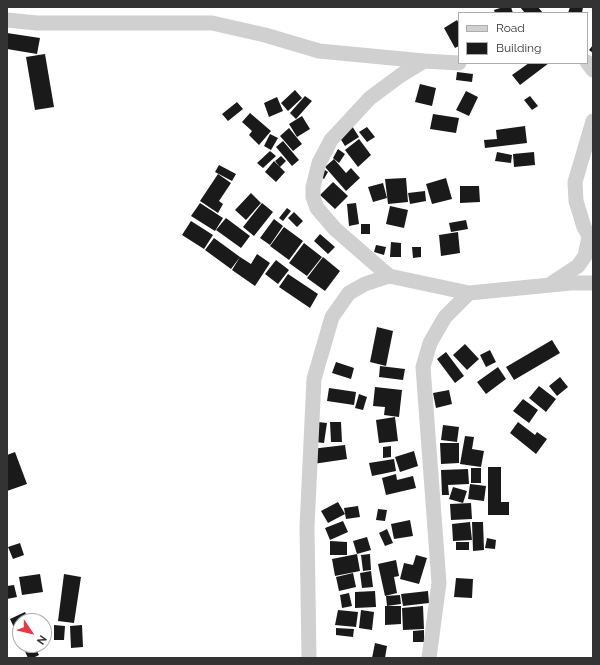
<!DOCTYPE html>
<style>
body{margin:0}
#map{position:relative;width:600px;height:665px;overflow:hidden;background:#fff;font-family:Raleway,sans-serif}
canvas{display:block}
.frame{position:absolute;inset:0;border:8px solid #333;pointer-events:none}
.legend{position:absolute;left:458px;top:12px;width:130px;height:52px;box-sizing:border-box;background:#fff;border:1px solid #adadad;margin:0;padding:5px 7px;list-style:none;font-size:12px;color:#333}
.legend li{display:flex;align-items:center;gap:8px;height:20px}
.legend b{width:20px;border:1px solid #adadad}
.north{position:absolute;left:12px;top:613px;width:40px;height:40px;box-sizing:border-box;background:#fff;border:1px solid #adadad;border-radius:50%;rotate:125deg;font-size:11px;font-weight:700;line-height:16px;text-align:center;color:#333}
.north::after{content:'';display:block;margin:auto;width:14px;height:18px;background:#e63946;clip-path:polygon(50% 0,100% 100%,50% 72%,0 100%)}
</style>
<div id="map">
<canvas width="600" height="665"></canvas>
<div class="frame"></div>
<ul class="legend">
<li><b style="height:5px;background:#d0d0d0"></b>Road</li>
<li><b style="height:11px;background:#1a1a1a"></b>Building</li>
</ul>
<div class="north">N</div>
</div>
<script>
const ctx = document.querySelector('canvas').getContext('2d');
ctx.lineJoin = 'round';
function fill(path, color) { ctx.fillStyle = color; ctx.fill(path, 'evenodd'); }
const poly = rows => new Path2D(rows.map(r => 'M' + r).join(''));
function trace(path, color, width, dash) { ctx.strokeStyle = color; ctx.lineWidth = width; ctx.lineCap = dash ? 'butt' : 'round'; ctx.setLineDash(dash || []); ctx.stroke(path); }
fill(poly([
 [503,7,511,7,513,13,495,13,494,10],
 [520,7,538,7,543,13,525,13],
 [570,7,583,7,582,13,568,13],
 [457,20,459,24,459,46,455,48,444,28],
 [7,33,40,38,37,54,7,49],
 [593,45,593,53,589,50],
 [45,54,54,107,35,110,26,57],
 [529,63,549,63,520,85,512,75],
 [457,72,473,74,472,82,456,80],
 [420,84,436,88,432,106,415,102],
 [295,90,302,98,288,111,281,103],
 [466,91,478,97,469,116,456,110],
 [305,96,312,101,296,119,290,113],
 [530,96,538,106,532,110,524,100],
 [277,97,283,111,269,117,264,103],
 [237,102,243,109,228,121,222,114],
 [250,113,271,131,259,145,249,135,252,131,242,122],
 [433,114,459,118,456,133,430,129],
 [302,116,310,129,297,137,289,124],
 [352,126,359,137,345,146,338,135],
 [525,126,527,143,485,148,484,140,497,139,496,130],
 [367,127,375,137,367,142,359,132],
 [289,128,302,144,293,151,280,136],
 [270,134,278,138,271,150,264,146],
 [359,139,371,155,358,167,345,150],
 [283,141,299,160,292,166,276,147],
 [338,149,345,154,339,163,333,158],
 [270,151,276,156,263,168,257,163],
 [497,152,512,155,511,163,495,161],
 [534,152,535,165,514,167,513,154],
 [281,156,286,161,280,167,275,161],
 [334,159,346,173,351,168,360,178,346,191,325,167],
 [274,161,285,172,276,182,265,172],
 [219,165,236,174,232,181,215,172],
 [322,168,328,172,324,179,318,175],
 [218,174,231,183,219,201,223,204,218,213,200,201],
 [406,178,408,202,388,204,385,179],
 [446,178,452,199,432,204,426,184],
 [333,182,348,196,335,209,320,195],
 [383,183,387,198,373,202,368,187],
 [460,186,479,186,480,202,460,203],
 [425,191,426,201,410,204,408,193],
 [251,193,261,203,246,220,235,210],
 [200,203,223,218,215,231,191,216],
 [262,203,273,212,254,236,243,227],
 [356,203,359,224,349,226,347,204],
 [390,206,408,210,404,228,386,224],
 [287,208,291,211,283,221,279,218],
 [294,212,303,221,297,227,288,218],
 [226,218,250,236,241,248,216,230],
 [274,219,283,226,270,245,260,238],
 [466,220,468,229,451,232,449,223],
 [191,221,213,235,204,249,182,235],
 [361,224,370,224,370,234,361,234],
 [284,227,303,241,289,260,270,246],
 [458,232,460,253,441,256,439,235],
 [320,234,335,247,328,254,314,241],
 [214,238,240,257,231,269,205,250],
 [391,242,401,243,401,257,390,257],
 [304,243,322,257,307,276,289,263],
 [376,245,386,247,384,255,374,252],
 [412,247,421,247,421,257,413,258],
 [257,254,270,263,255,286,232,270,240,257,251,264],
 [323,257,340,271,325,291,307,278],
 [276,260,289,270,278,284,265,274],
 [288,274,318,294,310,308,279,287],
 [377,327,393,331,386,366,370,362],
 [552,340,560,353,514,380,506,367],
 [465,344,479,359,467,370,453,355],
 [490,350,496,362,486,367,480,355],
 [446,352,464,376,455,383,437,359],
 [336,362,354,368,351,379,332,373],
 [380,366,405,369,403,380,379,377],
 [498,367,506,379,486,394,477,382],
 [560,377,568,387,557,396,549,386],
 [539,386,556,399,546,412,529,398],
 [375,387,402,390,399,417,384,415,385,407,373,406],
 [329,388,356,392,354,405,327,401],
 [449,390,452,404,436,408,433,393],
 [359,394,367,397,363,410,355,408],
 [523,399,538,410,529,423,513,411],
 [395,417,398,441,379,443,376,420],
 [318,422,327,423,324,443,315,442],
 [330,422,341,422,342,442,331,442],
 [518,422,535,435,537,432,547,439,536,454,510,433],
 [443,425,459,427,457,442,441,440],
 [465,436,474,437,472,449,484,451,481,467,460,464],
 [440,443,459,443,459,463,441,464],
 [345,445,347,459,313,464,311,449],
 [391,446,391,457,383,458,383,447],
 [414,451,418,466,400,472,395,457],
 [15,452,27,484,7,491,7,455],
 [394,459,396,471,372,476,369,463],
 [488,467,501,467,501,502,509,502,509,515,488,515],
 [471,468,481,468,481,483,471,483],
 [468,469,469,484,448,485,449,495,442,495,441,470],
 [396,474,397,480,413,476,416,488,386,495,382,478],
 [470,484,486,486,484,501,468,499],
 [453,487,467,491,463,503,449,499],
 [338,502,345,514,328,523,321,511],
 [471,503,472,519,451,520,450,504],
 [358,506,360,517,346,519,344,508],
 [378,509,387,510,385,521,376,520],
 [410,520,413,536,394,539,391,524],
 [343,521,348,532,330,540,325,528],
 [470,522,472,540,453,541,452,524],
 [472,522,483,522,484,550,473,551],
 [387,529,393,543,385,546,379,533],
 [367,537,371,550,357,554,353,541],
 [487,538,496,540,495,549,485,548],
 [330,541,347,542,347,555,330,555],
 [456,542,469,542,469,550,456,550],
 [20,543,24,555,13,559,8,547],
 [357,554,360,571,335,576,332,559],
 [370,554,371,570,363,571,361,555],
 [416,555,427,558,419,584,400,579,404,563,413,565],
 [396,560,399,576,394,577,397,593,385,596,378,564],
 [371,571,373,587,362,588,360,573],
 [353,573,356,587,339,591,336,577],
 [40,574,43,592,22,595,19,577],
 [64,574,81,577,74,623,58,621],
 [456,578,473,579,472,598,454,597],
 [14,585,17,597,7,599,7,586],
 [375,591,376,607,355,608,355,592],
 [428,591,429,603,403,606,401,594],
 [349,593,352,606,342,608,340,595],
 [400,595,401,604,387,606,386,596],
 [385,606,401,606,401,624,385,625],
 [423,606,424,629,403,630,402,608],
 [338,610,358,612,356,627,335,625],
 [361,610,374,612,372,630,359,628],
 [25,612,29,621,20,621,20,640,10,619],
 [54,625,65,626,64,640,54,640],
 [82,625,83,647,71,648,70,626],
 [336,628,354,629,353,637,336,635],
 [424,630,424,642,413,642,413,631],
 [375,643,387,646,385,658,372,658],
 [22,645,34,645,39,655,33,658,28,658]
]), '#1a1a1a');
trace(poly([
 [7,20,37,23,212,23,265,35,319,51,424,61,459,63],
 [587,62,593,70],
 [593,121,575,182,576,201,584,227,593,243],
 [389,276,335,229,317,208,313,197,313,187,319,163,331,140,370,98,401,75,424,61],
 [552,283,578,266,585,256,589,237],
 [309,658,307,527,314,379,332,317,349,293,365,284,389,276,469,293,571,283,593,283],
 [429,658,439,583,423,367,430,343,445,317,469,293]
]), '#d0d0d0', 15);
</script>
